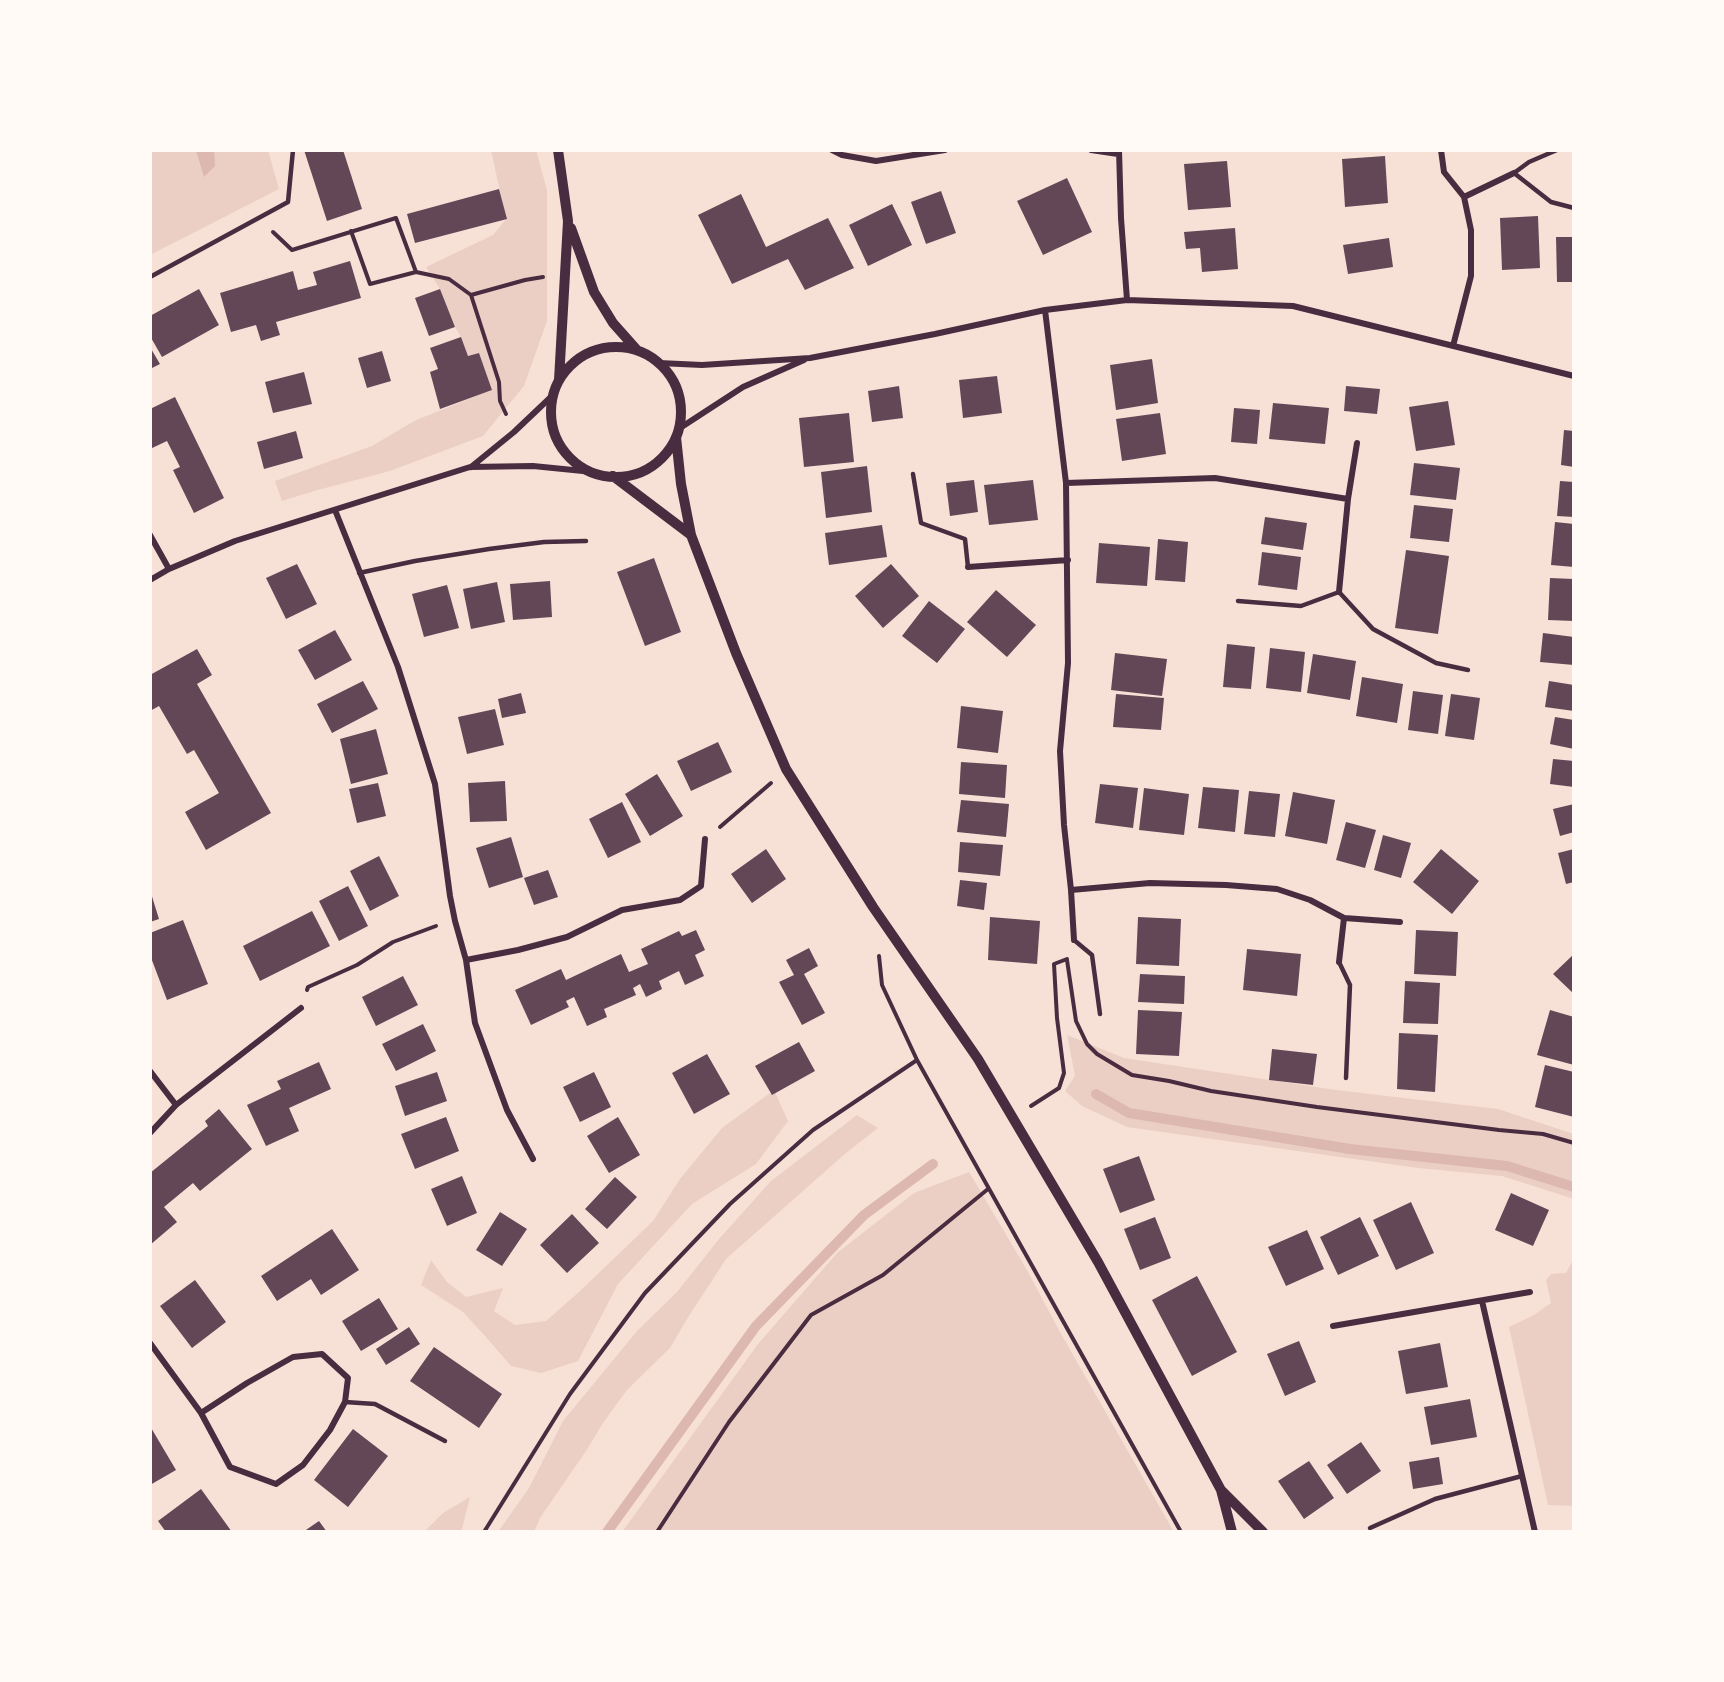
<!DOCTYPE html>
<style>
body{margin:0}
#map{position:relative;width:1724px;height:1682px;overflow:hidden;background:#f7e1d7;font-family:"Archivo Narrow",sans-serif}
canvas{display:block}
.frame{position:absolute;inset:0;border:152px solid #fffaf5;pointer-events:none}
</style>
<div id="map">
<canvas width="1724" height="1682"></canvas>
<div class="frame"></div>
</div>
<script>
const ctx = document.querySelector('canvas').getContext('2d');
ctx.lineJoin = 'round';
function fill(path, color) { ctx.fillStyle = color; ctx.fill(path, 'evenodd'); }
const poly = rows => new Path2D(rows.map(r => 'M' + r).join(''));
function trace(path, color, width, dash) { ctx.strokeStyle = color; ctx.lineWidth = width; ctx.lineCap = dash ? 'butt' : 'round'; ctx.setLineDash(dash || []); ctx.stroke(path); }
fill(poly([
 [150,150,268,150,279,189,150,255],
 [491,150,536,150,547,190,547,321,524,386,483,436,390,471,314,491,282,501,275,481,372,446,416,420,492,390,479,353,468,356,461,337,455,327,440,289,426,267,493,235,506,219],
 [1067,1035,1124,1058,1336,1090,1498,1109,1574,1134,1574,1199,1502,1176,1418,1168,1127,1127,1082,1106,1065,1091,1075,1076],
 [774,1090,788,1121,756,1164,692,1204,618,1284,578,1361,541,1373,511,1366,485,1336,463,1312,421,1285,431,1260,447,1282,466,1297,503,1288,494,1311,515,1325,546,1321,580,1291,653,1221,680,1179,722,1128],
 [857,1115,878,1128,846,1153,726,1259,687,1319,670,1348,627,1390,603,1423,586,1451,540,1518,534,1532,498,1532,529,1488,563,1421,637,1331,677,1292,719,1239,771,1181],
 [969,1172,1027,1270,1060,1332,1174,1532,622,1532,758,1344,837,1253,914,1193],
 [1574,1258,1574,1506,1548,1505,1509,1327,1534,1315,1551,1303,1546,1280,1551,1274,1566,1273],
 [470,1497,462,1529,460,1532,424,1532,443,1513]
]), '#ebcfc5');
fill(poly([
 [196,150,214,150,215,166,204,177]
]), '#dcb8b0');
trace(poly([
 [1096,1094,1129,1113,1350,1149,1507,1166,1574,1187],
 [607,1532,756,1326,864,1215,933,1164]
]), '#dcb8b0', 10);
fill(poly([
 [304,150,343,150,362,209,327,221],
 [1385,156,1388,203,1345,207,1342,159],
 [1227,161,1231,207,1188,210,1184,164],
 [1067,178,1092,232,1043,255,1017,201],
 [499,189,507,219,415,243,407,214],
 [941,191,956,233,926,244,911,202],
 [741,194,766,247,828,218,854,268,805,290,788,259,732,284,698,215],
 [892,204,912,245,868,266,849,225],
 [1538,216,1540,268,1502,270,1500,218],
 [1235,228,1238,269,1202,272,1200,248,1186,249,1184,232],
 [1556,237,1574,237,1574,282,1557,282],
 [1389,238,1393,267,1348,274,1343,245],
 [350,261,361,298,276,322,280,335,261,341,256,325,231,332,220,293,293,271,298,290,317,285,313,272],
 [199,289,219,325,162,357,150,336,150,316],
 [440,289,455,327,429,336,415,298],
 [461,337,468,356,479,353,492,390,440,409,430,372,438,369,430,348],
 [150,347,160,364,150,369],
 [382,351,391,381,367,388,358,358],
 [1152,359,1158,403,1116,410,1110,365],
 [304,372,312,404,273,413,265,382],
 [997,376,1002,413,963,418,959,380],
 [899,386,903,418,872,422,868,391],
 [1346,386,1380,389,1377,414,1344,411],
 [175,397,224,498,194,513,173,470,180,467,167,441,150,449,150,409],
 [1448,401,1455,445,1416,451,1409,407],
 [1273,403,1329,408,1325,444,1269,439],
 [1234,408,1260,410,1257,444,1231,442],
 [849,413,854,462,804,467,799,418],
 [1160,413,1166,454,1122,461,1116,419],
 [1564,430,1574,431,1574,467,1561,465],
 [296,431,303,458,264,469,257,442],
 [1414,463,1460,468,1456,500,1410,495],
 [867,466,872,512,826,518,821,472],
 [974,480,978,512,950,516,946,483],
 [1033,480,1038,520,989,525,984,485],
 [1560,481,1574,482,1574,517,1557,516],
 [1414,505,1453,509,1449,542,1410,538],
 [1265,517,1307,523,1303,550,1261,544],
 [1555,522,1574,524,1574,567,1551,565],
 [882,525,887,557,829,565,825,533],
 [1158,539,1188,542,1185,582,1155,580],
 [1099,543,1150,547,1147,586,1096,583],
 [1406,550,1449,556,1438,634,1395,628],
 [1262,552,1301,557,1297,590,1258,585],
 [654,558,681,632,645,646,617,572],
 [297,564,317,604,286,619,266,578],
 [891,564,919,596,883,628,855,596],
 [1550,578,1574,579,1574,621,1548,620],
 [550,581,552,617,513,620,510,584],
 [497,582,505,622,471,629,463,589],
 [447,585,459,628,424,637,412,594],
 [996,590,1036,625,1007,657,967,622],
 [929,601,965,629,937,663,902,636],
 [335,630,352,660,315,680,298,650],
 [1543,633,1574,637,1574,665,1540,662],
 [1227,644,1255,647,1251,689,1223,687],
 [1270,648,1305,652,1301,692,1266,688],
 [197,649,212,675,197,684,271,813,206,850,185,812,219,793,194,750,187,754,159,706,150,711,150,675],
 [1115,653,1167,659,1162,696,1111,690],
 [1313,654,1356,661,1350,700,1307,693],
 [1362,677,1403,684,1397,723,1356,716],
 [363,681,378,709,332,733,317,704],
 [1549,681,1574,685,1574,711,1545,707],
 [1413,691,1443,695,1438,734,1408,730],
 [521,693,526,713,502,718,498,699],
 [1116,694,1164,698,1161,730,1113,727],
 [1451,694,1480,698,1474,740,1445,736],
 [961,706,1003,711,998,753,957,748],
 [495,709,504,745,467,754,458,717],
 [1555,717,1574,720,1574,749,1550,744],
 [376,729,388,774,351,784,340,739],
 [718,742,732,772,691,791,677,761],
 [1553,759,1574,761,1574,787,1550,784],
 [961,762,1007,765,1005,798,959,794],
 [657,774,683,816,650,836,625,794],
 [505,781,507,821,470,822,468,783],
 [378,783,386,816,357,823,349,789],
 [1100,784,1138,788,1133,828,1095,823],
 [1203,787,1239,790,1235,832,1198,828],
 [1144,788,1189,794,1184,835,1139,830],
 [1249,791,1280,794,1275,837,1244,834],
 [1293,792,1335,800,1327,844,1285,836],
 [961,800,1009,804,1006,837,957,832],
 [622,802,641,842,608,858,589,819],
 [1574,804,1574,832,1560,836,1553,809],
 [1346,822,1376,830,1365,868,1336,860],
 [1383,835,1411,843,1401,878,1374,870],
 [511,837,523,877,489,888,476,848],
 [960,842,1003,845,1000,876,958,872],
 [766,849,786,879,752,903,731,874],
 [1441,849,1479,881,1452,914,1413,882],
 [1574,849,1574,882,1566,884,1558,853],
 [379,856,399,896,370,911,350,871],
 [548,870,558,897,534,905,524,878],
 [960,880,987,883,984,910,957,906],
 [348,886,368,926,339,941,319,901],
 [150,890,159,919,150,922],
 [312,911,330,946,260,981,243,946],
 [990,917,1040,921,1037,964,988,960],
 [1138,917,1181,919,1179,966,1136,964],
 [183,920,208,984,167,1000,150,955,150,933],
 [696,930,705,950,695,955,704,976,685,985,679,971,659,981,662,989,646,997,640,984,633,988,636,995,604,1009,607,1017,587,1026,574,997,566,1001,569,1007,531,1025,515,990,561,969,566,980,621,954,629,972,648,964,641,949,679,931,682,936],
 [1416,930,1458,932,1456,976,1414,974],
 [809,948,818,966,804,974,825,1013,802,1025,779,982,794,975,786,960],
 [1247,949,1301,954,1297,996,1243,990],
 [1574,954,1574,994,1553,974],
 [1140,974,1185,976,1184,1004,1138,1002],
 [403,976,418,1005,376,1026,362,997],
 [1405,981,1440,983,1438,1024,1403,1023],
 [1138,1010,1182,1012,1179,1056,1136,1054],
 [1550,1010,1574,1017,1574,1065,1537,1055],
 [423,1024,436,1051,396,1071,382,1044],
 [1399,1033,1438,1035,1435,1092,1397,1089],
 [799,1042,815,1071,772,1095,755,1066],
 [1272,1049,1317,1054,1313,1085,1269,1080],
 [707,1054,730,1094,694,1114,672,1073],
 [319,1062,331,1089,289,1108,299,1131,266,1146,247,1105,281,1089,277,1081],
 [1545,1065,1574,1072,1574,1117,1535,1107],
 [437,1072,447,1101,405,1116,395,1086],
 [594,1072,611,1107,580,1122,563,1087],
 [219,1109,252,1149,200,1191,193,1183,164,1207,177,1222,150,1245,150,1173,208,1126,205,1121],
 [446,1117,459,1151,415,1169,401,1134],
 [618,1117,640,1155,609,1173,587,1136],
 [1139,1156,1155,1200,1120,1213,1103,1169],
 [462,1176,477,1213,447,1226,431,1189],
 [615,1177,637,1197,607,1229,585,1209],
 [1511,1193,1549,1210,1533,1246,1495,1230],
 [1411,1202,1434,1253,1396,1270,1373,1220],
 [500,1212,527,1229,502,1266,476,1250],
 [572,1214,599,1243,567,1273,540,1245],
 [1155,1217,1171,1258,1140,1270,1124,1229],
 [1360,1217,1379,1256,1338,1275,1320,1237],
 [332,1229,359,1270,321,1295,311,1279,277,1301,261,1276],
 [1307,1230,1324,1269,1286,1286,1268,1247],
 [1197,1276,1237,1352,1192,1376,1152,1300],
 [195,1280,226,1322,192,1348,160,1306],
 [379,1298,398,1329,361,1351,342,1321],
 [409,1327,420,1344,386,1365,376,1349],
 [1299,1341,1316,1382,1285,1396,1267,1354],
 [1440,1343,1448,1387,1406,1394,1398,1351],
 [434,1347,502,1394,479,1428,410,1381],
 [1470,1399,1477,1437,1431,1445,1424,1407],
 [150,1426,176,1470,150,1485],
 [353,1429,388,1456,348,1507,314,1480],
 [1361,1442,1381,1471,1347,1494,1327,1465],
 [1439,1457,1443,1484,1413,1489,1409,1462],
 [1309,1461,1334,1498,1304,1519,1278,1481],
 [201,1489,232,1532,183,1532,181,1530,178,1532,166,1532,158,1521],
 [319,1521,327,1532,303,1532]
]), '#644757');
trace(poly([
 [351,231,370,284,416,272],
 [273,232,292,250,396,218,416,272,449,279,471,295,499,382,500,401,506,414],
 [471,295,525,280,543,277],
 [720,827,771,783],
 [879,956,882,985,917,1060,1181,1532],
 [1067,960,1076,1021,1087,1044,1097,1054,1132,1075,1169,1081,1211,1091,1317,1107,1499,1130,1543,1134,1574,1143],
 [307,990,308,987,357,965,393,942,436,926],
 [1031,1106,1059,1088,1064,1073,1057,1018,1054,964,1067,959],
 [484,1532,570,1394,645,1293,730,1204,813,1130,917,1060],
 [657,1532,729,1422,811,1315,883,1275,988,1189]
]), '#4a2c40', 4);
trace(poly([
 [1557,150,1529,162,1514,173,1551,202,1574,208],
 [150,277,288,202,293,150],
 [913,474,921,523,965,539,968,567],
 [359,573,415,561,489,549,544,542,586,541],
 [1238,601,1301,606,1339,592,1373,629,1436,663,1468,670],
 [1074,940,1092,955,1100,1014],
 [1339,962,1350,985,1346,1078],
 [345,1402,375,1404,445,1441],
 [1370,1528,1435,1499,1522,1476]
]), '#4a2c40', 4.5);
trace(poly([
 [832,150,842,155,876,161,945,150],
 [1091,150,1118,154],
 [1119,150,1121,218,1127,300],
 [1441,150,1444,172,1464,197,1471,230,1471,276,1453,346],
 [1464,197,1514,173],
 [1045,310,1066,483,1068,663,1060,751,1064,825,1071,890,1074,940],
 [659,363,702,365,810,358,935,334,1045,310,1127,300,1293,306,1574,376],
 [680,428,743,387,804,360],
 [471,467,514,432,553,395],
 [1066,483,1215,478,1348,499],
 [335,510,398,667,435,784,450,896,455,921,466,960,475,1023,507,1110,533,1159],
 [150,535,169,569],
 [968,567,1068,560],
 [150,580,169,569,235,541,470,467,533,466,593,472],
 [1339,592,1348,499,1357,443],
 [1071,890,1150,883,1226,885,1277,889,1310,900,1344,918,1400,922],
 [466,960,518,950,567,937,622,910,680,900,701,886,705,839],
 [1339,962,1344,918],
 [150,1071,176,1105],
 [150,1133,176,1105,301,1008],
 [1482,1301,1535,1532],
 [1333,1326,1530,1292],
 [150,1343,201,1413,230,1467,276,1484,303,1465,330,1430,345,1402,348,1378,322,1354,293,1357,247,1383,201,1413]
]), '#4a2c40', 6);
trace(poly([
 [558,150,568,221,559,380],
 [571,228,594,292,613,323,637,350],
 '551 412a65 65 0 1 1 130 0a65 65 0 1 1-130 0Z',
 [676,437,681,484,691,535,736,653,786,769,873,907,978,1059,1098,1262,1221,1490,1232,1532],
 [613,476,691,535],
 [1221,1490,1263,1532]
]), '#4a2c40', 10);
</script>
